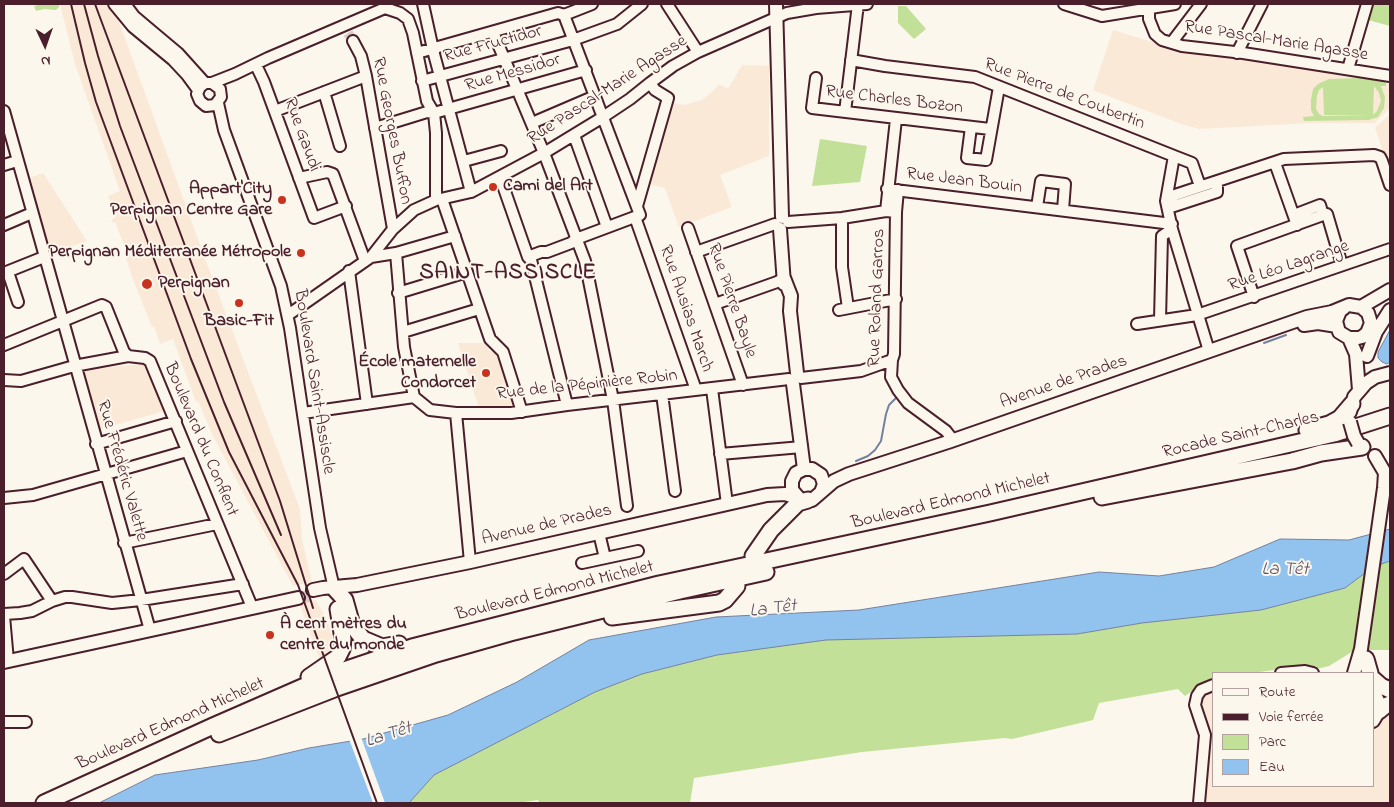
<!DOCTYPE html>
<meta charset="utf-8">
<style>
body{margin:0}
#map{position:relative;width:1394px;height:807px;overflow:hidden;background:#fbf7ec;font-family:"Indie Flower",sans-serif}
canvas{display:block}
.frame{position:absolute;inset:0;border:5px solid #4a1f2b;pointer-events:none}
.legend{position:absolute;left:1212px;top:672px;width:162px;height:115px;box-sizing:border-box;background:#fbf7ec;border:1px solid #b4a19f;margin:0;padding:6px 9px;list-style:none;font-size:15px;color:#4a1f2b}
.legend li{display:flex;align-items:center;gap:10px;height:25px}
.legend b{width:25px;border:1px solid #b4a19f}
.north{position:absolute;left:20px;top:20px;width:50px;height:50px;-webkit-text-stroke:4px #fbf7ec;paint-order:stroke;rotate:177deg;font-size:14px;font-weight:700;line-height:20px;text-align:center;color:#4a1f2b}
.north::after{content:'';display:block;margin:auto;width:18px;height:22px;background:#4a1f2b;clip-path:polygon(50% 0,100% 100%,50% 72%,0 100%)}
</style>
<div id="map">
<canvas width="1394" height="807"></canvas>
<div class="frame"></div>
<ul class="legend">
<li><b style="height:6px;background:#fbf7ec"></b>Route</li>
<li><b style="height:6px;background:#4a1f2b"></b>Voie ferrée</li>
<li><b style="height:14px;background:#c2e098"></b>Parc</li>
<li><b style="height:14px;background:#92c3ee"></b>Eau</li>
</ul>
<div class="north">N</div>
</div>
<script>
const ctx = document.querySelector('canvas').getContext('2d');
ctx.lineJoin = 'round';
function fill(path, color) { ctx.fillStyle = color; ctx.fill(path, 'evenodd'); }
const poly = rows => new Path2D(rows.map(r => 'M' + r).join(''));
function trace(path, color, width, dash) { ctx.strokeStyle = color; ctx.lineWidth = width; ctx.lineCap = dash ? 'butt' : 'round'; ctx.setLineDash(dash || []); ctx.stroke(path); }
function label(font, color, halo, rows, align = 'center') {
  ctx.font = font + ' "Indie Flower",sans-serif'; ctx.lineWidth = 4; ctx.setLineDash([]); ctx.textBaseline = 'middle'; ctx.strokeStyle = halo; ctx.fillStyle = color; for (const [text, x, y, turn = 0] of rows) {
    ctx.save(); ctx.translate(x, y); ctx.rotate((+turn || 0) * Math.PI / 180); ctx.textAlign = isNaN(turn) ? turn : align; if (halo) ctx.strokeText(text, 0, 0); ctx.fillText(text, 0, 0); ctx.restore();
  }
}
fill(poly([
 [60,4,110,4,117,16,207,264,300,509,302,540,312,582,293,586,213,436,198,401,196,402,173,339,160,344,154,326,152,327,132,277,124,251,126,250,115,222,112,223,111,221,116,216,108,196,120,191,75,64],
 [1113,30,1176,49,1390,81,1390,109,1374,123,1312,123,1199,129,1181,124,1093,90],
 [742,65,769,66,769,156,720,175,732,207,679,227,665,188,648,184,671,103,684,105,702,100,713,91,719,84,728,89],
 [1390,114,1390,171,1375,128],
 [43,173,87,241,48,254,26,179],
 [458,343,486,343,489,351,496,351,514,408,479,408],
 [146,364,165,411,97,430,80,369],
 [316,600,328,622,336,652,320,661,299,602],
 [1213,689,1213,786,1373,786,1373,728,1376,726,1382,715,1390,708,1390,803,1204,803,1199,706,1202,696]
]), '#fbe9d8');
fill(poly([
 [41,4,59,4,59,7,56,10,44,9,36,11,34,6],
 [1372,4,1390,4,1390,26,1368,20],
 [898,6,906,6,926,29,914,39,898,23],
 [1361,78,1386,81,1386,86,1381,86,1385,97,1384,108,1378,117,1369,120,1304,121,1303,117,1314,116,1311,110,1311,100,1313,89,1318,84,1329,79],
 [1374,86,1379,93,1381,101,1377,111,1373,115],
 [1323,87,1324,115,1371,115,1323,116,1319,114,1316,109,1317,96,1319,90],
 [820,139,867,146,860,182,812,186],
 [1390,561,1390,650,1355,650,1329,666,1316,669,1303,666,1252,673,1213,673,1213,678,1209,679,1185,696,1178,689,1099,703,1093,720,1012,739,1005,738,862,752,694,778,690,803,540,803,538,800,517,803,409,803,434,775,595,692,642,674,717,655,826,639,1077,634,1142,623,1261,610,1345,588,1373,567]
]), '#c2e098');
const water = poly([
 [1390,330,1390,362,1387,364,1382,362,1378,358,1378,352,1390,330],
 [1390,529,1390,561,1373,567,1345,588,1261,610,1142,623,1077,634,826,640,717,655,642,674,595,692,434,775,409,803,99,803,155,775,258,760,309,748,363,739,448,715,517,682,589,640,716,617,859,610,1099,572,1159,576,1214,567,1280,539,1349,540,1390,529]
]);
fill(water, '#92c3ee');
trace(water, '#7581a0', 1);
fill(poly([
 [361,737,385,803,373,803,349,739]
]), '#fbf7ec');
trace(poly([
 [1264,343,1286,335],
 [856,461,868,456,875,450,881,441,886,414,889,405,897,397]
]), '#7581a0', 2);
trace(poly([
 [348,33,353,41]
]), '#d8ccc5', 10, [10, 5]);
trace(poly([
 [298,598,314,595]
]), '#d8ccc5', 12, [12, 6]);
const minor = poly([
 [114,4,133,27,173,60,187,75,198,90],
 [125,4,134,16,147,27,178,53,205,83],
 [423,4,434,54,471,192],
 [667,4,698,52],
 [1064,4,1102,16,1175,4],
 [1149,4,1149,19,1155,34,1162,40,1182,46,1243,53,1390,76],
 [385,8,400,13,408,19,413,33,427,101,434,113,436,133,436,200],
 [564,15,592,4],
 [493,32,544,153,585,261,613,400,627,506],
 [353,41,361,56,366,76,393,229],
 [1172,42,1201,4],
 [417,53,558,13,564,15],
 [1237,53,1262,4],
 [851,60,885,66,975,77,1174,156],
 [256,65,264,82,314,218,346,206],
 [1348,69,1367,4],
 [816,78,812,108,990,129],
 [422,81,573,40,617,24,642,4],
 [212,83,220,89,221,97,215,105,206,106,200,101,197,94,200,87,205,83,212,83,235,74,268,58,385,8,388,4],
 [324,92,340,146],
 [218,103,224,130,281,286,290,328,320,528,334,588],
 [4,111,150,630],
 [275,111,366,76],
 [845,112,858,4],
 [532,123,595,96],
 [971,127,967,158,986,160,999,87],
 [375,128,427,112,434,113,586,70],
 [574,135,607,227],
 [464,161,501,151],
 [1275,163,1297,225],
 [4,165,17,161],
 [500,177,528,257,531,260,567,405],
 [299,178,327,172,333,174,365,261],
 [1200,186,1192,163,1174,156,1166,201,1172,229,1209,351],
 [887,189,1172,224],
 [898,190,896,212,894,354,892,360,891,377,898,390,908,403,946,431,953,440],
 [442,199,490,339,503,352,522,412],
 [1166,201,1175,195,1284,159,1374,155,1380,157,1382,161,1390,185],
 [637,206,668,98,655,90,650,83],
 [1037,207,1041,181,1065,184,1063,210],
 [1168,208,1217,192,1217,182],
 [886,211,896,119],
 [1294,215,1320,205,1323,215],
 [635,217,696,390],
 [842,218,842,267,848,308],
 [788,222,842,218,886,211,896,212],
 [4,225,32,213],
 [688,228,743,385],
 [696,252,775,224],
 [396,253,404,347,414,397],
 [371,257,396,253,455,236],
 [528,257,541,252,547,252,571,243,576,239,640,215,564,15],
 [349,271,367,404],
 [8,272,18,302],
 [4,273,44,257],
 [398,293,467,272],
 [1254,297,1237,246,1323,215,1327,214,1342,265],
 [715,304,777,282,784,278],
 [839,310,896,299],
 [288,315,371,257,393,229,414,210,436,200,471,192,544,153,603,117,630,99,650,83,673,66,698,52,787,13,816,8,867,4],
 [1160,320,1162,236,1172,229],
 [1137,324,1197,315,1390,249],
 [403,332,479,309],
 [4,345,102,305,106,307,124,352,128,356],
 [801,378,861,371,892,360],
 [4,380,21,381,74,366,128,356,145,358,150,361,252,607],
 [712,389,727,504],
 [662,394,675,491],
 [303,413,414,397,430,410,456,413,511,413,567,405,789,379],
 [456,413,470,562],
 [96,444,176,421],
 [720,454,802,447],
 [4,498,33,495,187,451],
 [599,533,605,558],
 [124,543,217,524],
 [582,563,638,551],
 [4,574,24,559,52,601],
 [4,614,20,613,32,611,52,601,65,597,72,597,112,603,141,600,243,584],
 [4,616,8,661],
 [1281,673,1305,671,1313,673],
 [4,722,26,722],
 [1199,803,1205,735,1195,705,1197,696,1201,690,1213,685]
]);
const major = poly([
 [776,4,782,217],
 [780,229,784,284],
 [784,278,791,296,790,311,797,373],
 [1361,307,1390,290],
 [1304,325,1318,323,1337,326],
 [1349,338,1356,354,1359,390],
 [1367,356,1376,332,1390,310],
 [793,384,804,469],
 [1350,412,1354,397,1366,383,1375,377,1390,373],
 [798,497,792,490,792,481,796,473,804,469,812,469,821,475,824,484,821,492],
 [313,590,323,588,357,585,470,562,767,495,785,494,804,500,812,500,834,481,849,474,948,442,1307,317,1332,312,1349,305,1361,307,1368,313,1371,323,1367,333,1362,337,1358,338,1349,338,1339,332,1336,321,1340,311,1344,308],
 [4,662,298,598],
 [1354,673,1361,649,1384,488,1385,473,1375,456],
 [1373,690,1379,703,1379,711,1373,721]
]);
const highway = poly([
 [1307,430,1329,424,1340,418,1352,404],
 [1102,497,1292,461,1321,453,1362,447],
 [753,556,771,530,798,503,808,500],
 [334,588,345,600,352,625,363,639,382,647,399,644],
 [612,617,719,603,725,600,737,586],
 [1366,659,1370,673],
 [309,677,338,657,342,649,343,639,338,609],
 [1373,679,1381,686,1390,690],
 [1379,711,1385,706,1390,704],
 [219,734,337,688,436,654,510,633,680,591,766,572],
 [44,803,213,726,332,674,412,647,659,584,990,513,1334,434,1390,416]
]);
trace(minor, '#4a1f2b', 14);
trace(major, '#4a1f2b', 16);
trace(highway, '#4a1f2b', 19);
trace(minor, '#fbf7ec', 10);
trace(major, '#fbf7ec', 12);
trace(highway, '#fbf7ec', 15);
trace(poly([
 [71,4,85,63,96,102,191,359,229,452,298,585,377,803],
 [84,4,98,56,120,126,224,402,281,535],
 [95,4,280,501,313,608]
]), '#4a1f2b', 2);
const majorBridge = poly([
 [1350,422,1354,436,1358,443]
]);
trace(majorBridge, '#4a1f2b', 16, []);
trace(majorBridge, '#fbf7ec', 12);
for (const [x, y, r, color] of [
 [493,187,5,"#c8321e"],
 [282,200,5,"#c8321e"],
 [301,253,5,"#c8321e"],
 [147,284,6,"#c8321e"],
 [239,303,5,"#c8321e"],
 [486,373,5,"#c8321e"],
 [270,635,5,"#c8321e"]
]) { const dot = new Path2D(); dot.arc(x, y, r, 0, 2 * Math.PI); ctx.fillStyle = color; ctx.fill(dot); trace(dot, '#fbf7ec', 2); }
label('18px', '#4a1f2b', '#fbf7ec', [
 ["Rue Pascal-Marie Agasse",1276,42,9],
 ["Rue Fructidor",493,45,-15],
 ["Rue Messidor",513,74,-16],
 ["Rue Pascal-Marie Agasse",608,91,-33],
 ["Rue Pierre de Coubertin",1064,95,21],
 ["Rue Charles Bozon",894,101,7],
 ["Rue Georges Buffon",391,131,79],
 ["Rue Gaudi",301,135,70],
 ["Rue Jean Bouin",964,182,7],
 ["Rue Léo Lagrange",1289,267,-19],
 ["Rue Roland Garros",878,298,-88],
 ["Rue Pierre Bayle",731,301,71],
 ["Rue Ausias March",685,309,71],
 ["Boulevard Saint-Assiscle",313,382,81],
 ["Avenue de Prades",1064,383,-19],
 ["Rue de la Pépinière Robin",587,386,-6],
 ["Rocade Saint-Charles",1241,436,-13],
 ["Boulevard du Conflent",200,440,67],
 ["Rue Frédéric Valette",121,471,74],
 ["Boulevard Edmond Michelet",951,502,-13],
 ["Avenue de Prades",547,526,-13],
 ["Boulevard Edmond Michelet",555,592,-14],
 ["Boulevard Edmond Michelet",171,725,-24]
]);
label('bold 18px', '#4a1f2b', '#fbf7ec', [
 ["Cami del Art",503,187],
 ["Appart'City",272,190,"right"],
 ["Perpignan Centre Gare",272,211,"right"],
 ["Perpignan Méditerranée Métropole",291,253,"right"],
 ["Perpignan",158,284],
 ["Basic-Fit",239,322,"center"],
 ["École maternelle",476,363,"right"],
 ["Condorcet",476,384,"right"],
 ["À cent mètres du",280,625],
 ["centre du monde",280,646]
], 'left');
label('italic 19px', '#605066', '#fbf7ec', [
 ["La Têt",1285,571],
 ["La Têt",773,610,-7],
 ["La Têt",389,736,-18]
]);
ctx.letterSpacing = '1px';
label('bold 22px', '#4a1f2b', '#fbf7ec', [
 ["SAINT-ASSISCLE",508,274]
]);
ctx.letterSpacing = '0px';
</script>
